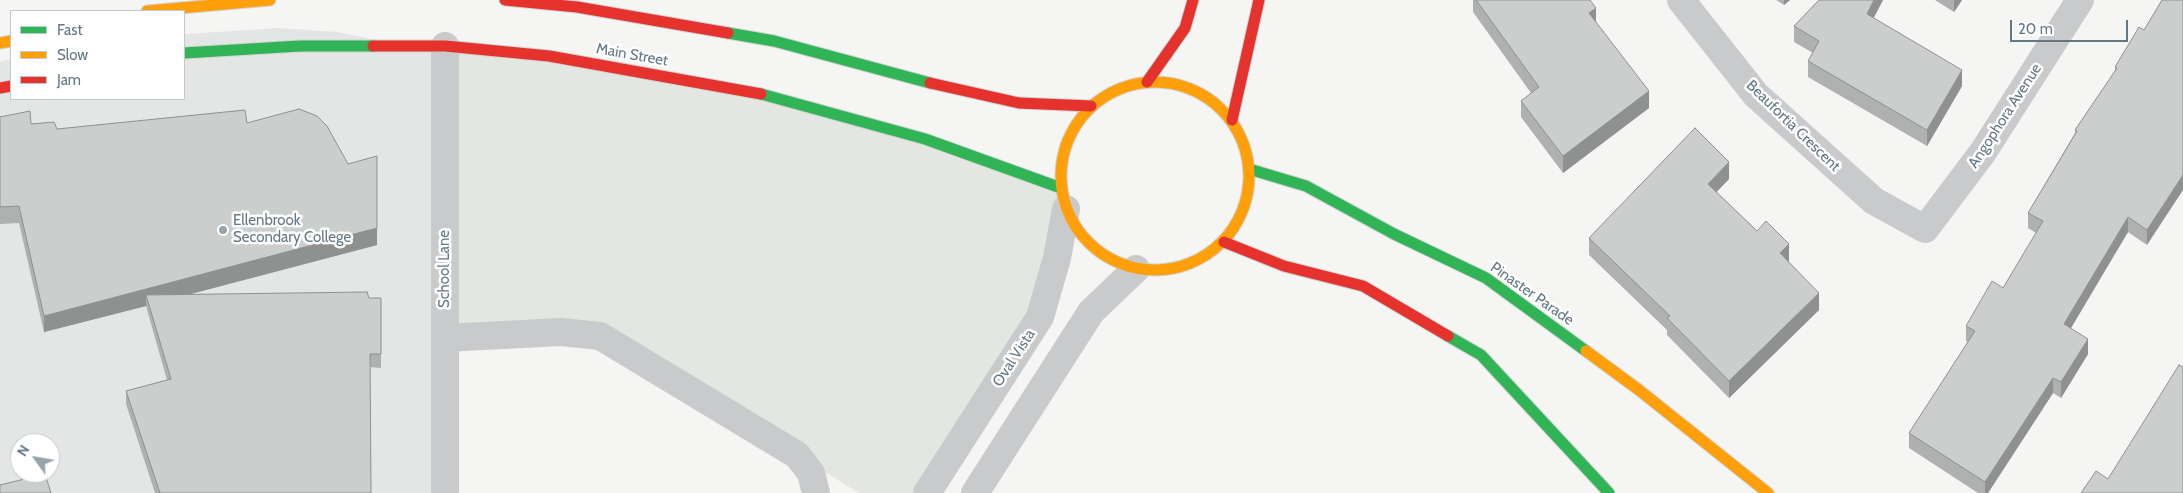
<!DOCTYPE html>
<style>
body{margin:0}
#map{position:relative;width:2183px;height:493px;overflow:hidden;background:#f5f5f4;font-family:Cabin,sans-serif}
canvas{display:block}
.legend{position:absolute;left:10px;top:10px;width:175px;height:90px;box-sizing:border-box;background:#fff;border:1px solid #c1c9ce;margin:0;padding:6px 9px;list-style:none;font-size:15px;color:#647884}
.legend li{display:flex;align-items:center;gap:10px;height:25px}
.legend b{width:25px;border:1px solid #c1c9ce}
.north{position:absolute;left:10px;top:433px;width:50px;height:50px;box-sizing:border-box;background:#fff;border:1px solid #c1c9ce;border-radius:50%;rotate:302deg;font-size:14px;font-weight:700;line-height:20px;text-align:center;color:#647884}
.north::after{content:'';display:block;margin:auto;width:18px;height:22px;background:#97a4ab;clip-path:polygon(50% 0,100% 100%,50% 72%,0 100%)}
.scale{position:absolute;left:2010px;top:20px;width:118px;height:22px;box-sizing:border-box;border:2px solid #647884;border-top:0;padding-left:6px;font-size:15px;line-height:18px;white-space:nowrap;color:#647884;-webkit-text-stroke:4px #fff;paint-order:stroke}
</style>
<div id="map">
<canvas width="2183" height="493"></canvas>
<ul class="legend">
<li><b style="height:6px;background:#30b455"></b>Fast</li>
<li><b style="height:6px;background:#ff9f0a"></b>Slow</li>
<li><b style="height:6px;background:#e5322d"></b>Jam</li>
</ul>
<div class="north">N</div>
<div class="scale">20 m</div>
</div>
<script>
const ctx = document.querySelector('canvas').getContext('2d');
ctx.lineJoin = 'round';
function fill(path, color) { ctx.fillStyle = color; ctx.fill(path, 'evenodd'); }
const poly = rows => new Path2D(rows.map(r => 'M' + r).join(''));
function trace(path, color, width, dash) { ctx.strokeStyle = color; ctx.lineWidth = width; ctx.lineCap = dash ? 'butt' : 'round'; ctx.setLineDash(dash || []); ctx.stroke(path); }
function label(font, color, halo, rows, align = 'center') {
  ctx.font = font + ' Cabin,sans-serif'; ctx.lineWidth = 5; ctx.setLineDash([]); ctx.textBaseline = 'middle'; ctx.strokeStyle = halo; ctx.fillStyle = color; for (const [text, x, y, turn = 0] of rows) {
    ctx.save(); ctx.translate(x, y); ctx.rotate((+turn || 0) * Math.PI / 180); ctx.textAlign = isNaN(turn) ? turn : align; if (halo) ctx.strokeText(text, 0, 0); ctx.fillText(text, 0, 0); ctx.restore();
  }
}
fill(poly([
 [279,28,338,32,375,40,445,46,445,493,0,493,0,62,11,59,11,99,184,99,184,34],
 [20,443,50,443,50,473,20,473]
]), '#e4e5e5');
fill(poly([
 [445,46,748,90,1061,188,1057,258,927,493,859,493,620,346,445,338]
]), '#e4e7e1');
const fast = poly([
 [728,33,774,41,930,83],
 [184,53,300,46,373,46],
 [761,94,925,139,1061,188],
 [1249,169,1306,186,1394,234,1486,278,1586,351],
 [1448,336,1481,355,1609,493]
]);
const slow = poly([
 [147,11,270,0],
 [0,43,11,41],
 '1061 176a94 94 0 1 1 188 0a94 94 0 1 1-188 0Z',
 [1586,351,1639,390,1768,493]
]);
const jam = poly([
 [505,0,577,7,728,33],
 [373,46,445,46,549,56,761,94],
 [1147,82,1185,28,1193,0],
 [930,83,1019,103,1091,106],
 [0,88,11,86],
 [1232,120,1259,0],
 [1224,242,1284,266,1363,286,1448,336]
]);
trace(fast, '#d1d2d3', 13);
trace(slow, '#d1d2d3', 13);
trace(jam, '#d1d2d3', 13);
trace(poly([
 [1681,0,1756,95,1874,201,1925,229,1983,152,2080,0],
 [445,338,561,332,600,336,797,455,811,473,816,493],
 [445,493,445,46],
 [927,493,1040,317,1057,258,1066,209],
 [975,493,1091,312,1136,269]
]), '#c9cacb', 28);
trace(fast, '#30b455', 11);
trace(slow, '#ff9f0a', 11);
trace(jam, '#e5322d', 11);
fill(poly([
 [1473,0,1590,0,1596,22,1649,108,1563,173,1521,117,1521,101,1531,93,1473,12],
 [1776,0,1790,0,1784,5],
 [1819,0,1883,0,1873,18,1962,86,1927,146,1808,77,1808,61,1813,53,1794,42,1794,26],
 [1935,0,1962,0,1954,12],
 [2162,0,2147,245,2128,232,2070,328,2088,354,2061,398,2053,393,1988,493,1978,493,1909,448,1909,433,1968,342,1966,341,1966,326,2003,288,2036,233,2028,228,2028,213,2075,133,2075,130,2115,72,2115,67,2144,30],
 [0,117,57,129,247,123,377,245,190,294,369,298,381,298,381,368,370,367,371,493,155,493,126,404,126,391,167,380,146,306,44,332,19,223,0,224],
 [1729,179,1716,192,1789,261,1788,262,1819,310,1729,398,1667,335,1667,330,1589,255,1589,238]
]), '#afb1b1');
fill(poly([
 [1784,0,1790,0,1784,5],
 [1874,0,1883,0,1867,31,1867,14],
 [1954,0,1962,0,1954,12],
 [1596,8,1596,24,1589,13],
 [1962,70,1962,86,1927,146,1927,130],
 [1649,91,1649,108,1563,173,1563,156],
 [1729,162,1729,179,1708,201,1708,184],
 [2183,175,2183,190,2147,245,2147,230],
 [2128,217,2128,232,2064,340,2064,324],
 [377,228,377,245,149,305,146,295,146,306,44,332,44,316],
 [1789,244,1789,261,1780,270,1780,253],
 [1819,293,1819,310,1729,398,1729,381],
 [2088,339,2088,354,2061,398,2061,382],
 [2053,378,2053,393,1988,493,1985,493,1985,482]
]), '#8f9090');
const building = poly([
 [1476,0,1590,0,1596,8,1589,13,1649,91,1563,156,1521,101,1539,87,1476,0],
 [1819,0,1874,0,1867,14,1962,70,1927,130,1808,61,1819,41,1794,26,1819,0],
 [2162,0,2183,0,2183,175,2147,230,2128,217,2064,324,2088,339,2061,382,2053,378,1985,482,1909,433,1975,331,1966,326,1992,281,2003,288,2043,221,2028,213,2077,131,2075,130,2117,68,2115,67,2139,27,2144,30,2162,0],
 [299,109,317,116,327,126,348,164,377,156,377,228,44,316,19,206,0,207,0,117,30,111,31,124,54,122,57,129,245,110,247,123,299,109],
 [1695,128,1729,162,1708,184,1757,231,1766,221,1789,244,1780,253,1819,293,1729,381,1667,318,1670,316,1589,238,1695,128],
 [367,292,369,298,381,298,381,354,370,354,371,493,160,493,126,391,171,379,146,295,367,292],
 [2179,365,2183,367,2183,493,2081,493,2096,471,2108,479,2179,365],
 [45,474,51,493,0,493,0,485,45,474]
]);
fill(building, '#cccece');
trace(building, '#8f9090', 1);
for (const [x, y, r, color] of [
 [223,230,5,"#97a4ab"]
]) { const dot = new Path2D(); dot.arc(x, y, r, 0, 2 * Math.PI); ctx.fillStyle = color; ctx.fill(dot); trace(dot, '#fff', 2); }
label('15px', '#647884', '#fff', [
 ["Main Street",632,55,10],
 ["Angophora Avenue",2005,116,-57],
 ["Beaufortia Crescent",1793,126,44],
 ["School Lane",445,269,-90],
 ["Pinaster Parade",1532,294,35],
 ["Oval Vista",1014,358,-57]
]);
label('15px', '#647884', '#fff', [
 ["Ellenbrook",233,221],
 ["Secondary College",233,238]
], 'left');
</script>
